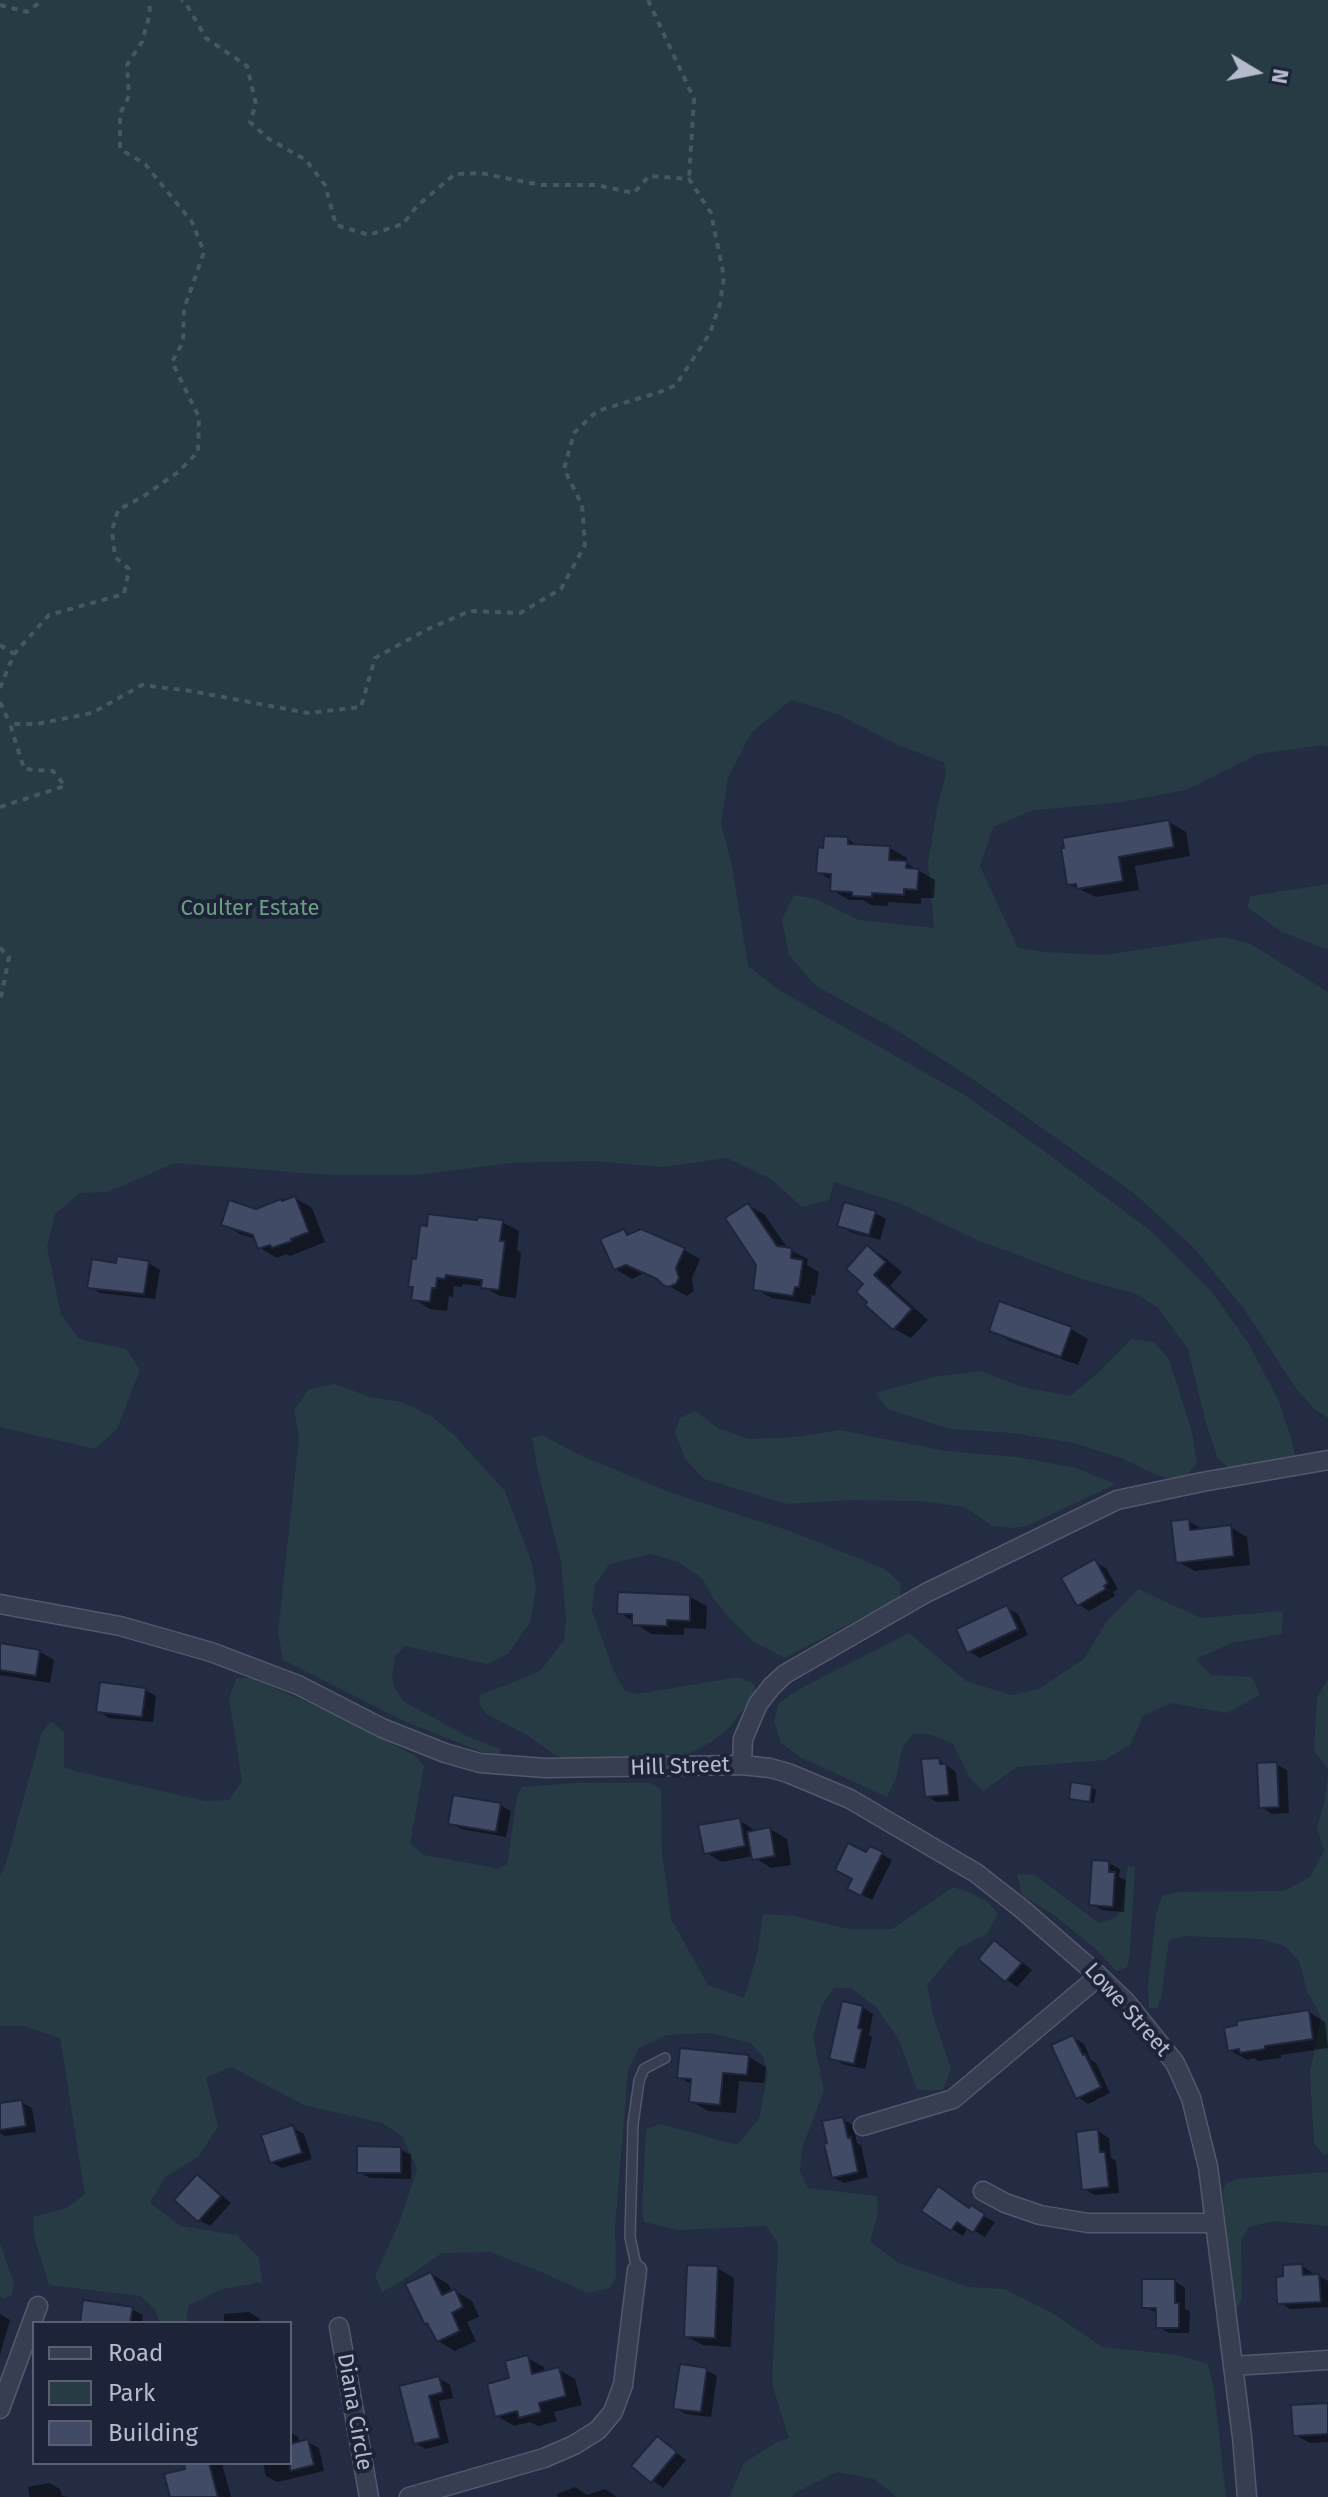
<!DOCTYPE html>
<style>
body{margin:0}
#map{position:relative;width:1328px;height:2497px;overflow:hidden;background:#232c43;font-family:"Fira Sans",sans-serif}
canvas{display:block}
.legend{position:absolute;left:32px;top:2321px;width:260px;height:144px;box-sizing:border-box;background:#1d2338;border:2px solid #5a5f73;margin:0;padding:10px 14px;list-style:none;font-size:24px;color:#b5bacc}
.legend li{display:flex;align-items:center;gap:16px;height:40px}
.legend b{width:40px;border:2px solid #5a5f73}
.north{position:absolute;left:1216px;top:32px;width:80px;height:80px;-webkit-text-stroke:6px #1d2338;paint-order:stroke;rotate:100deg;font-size:22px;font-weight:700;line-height:32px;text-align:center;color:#b5bacc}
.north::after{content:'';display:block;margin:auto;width:28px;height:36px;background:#b5bacc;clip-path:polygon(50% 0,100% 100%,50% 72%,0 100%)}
</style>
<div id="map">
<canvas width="1328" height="2497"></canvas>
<ul class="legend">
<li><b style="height:10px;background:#383e52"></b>Road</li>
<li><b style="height:22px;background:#263b44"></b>Park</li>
<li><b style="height:22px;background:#424b65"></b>Building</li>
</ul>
<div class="north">N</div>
</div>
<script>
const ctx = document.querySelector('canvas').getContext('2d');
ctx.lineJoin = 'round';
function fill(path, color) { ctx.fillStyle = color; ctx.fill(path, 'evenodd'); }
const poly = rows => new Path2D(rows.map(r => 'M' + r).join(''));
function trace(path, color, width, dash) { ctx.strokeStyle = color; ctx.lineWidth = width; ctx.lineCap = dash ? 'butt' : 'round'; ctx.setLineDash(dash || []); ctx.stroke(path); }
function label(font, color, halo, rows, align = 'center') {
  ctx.font = font + ' "Fira Sans",sans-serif'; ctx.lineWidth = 8; ctx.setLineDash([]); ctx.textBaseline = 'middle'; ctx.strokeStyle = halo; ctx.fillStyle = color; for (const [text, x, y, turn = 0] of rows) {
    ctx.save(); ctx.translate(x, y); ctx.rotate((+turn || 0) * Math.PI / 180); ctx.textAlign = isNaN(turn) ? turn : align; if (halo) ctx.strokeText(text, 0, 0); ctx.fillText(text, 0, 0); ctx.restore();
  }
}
fill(poly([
 [0,0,1328,0,1328,747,1323,745,1258,754,1186,790,1116,803,1034,810,993,827,980,866,1018,948,1045,952,1104,955,1223,937,1251,944,1328,992,1328,1418,1314,1409,1295,1387,1244,1309,1195,1249,1135,1194,977,1082,898,1031,816,986,789,955,782,919,794,895,816,899,859,920,934,928,928,863,938,804,946,774,944,762,900,746,837,714,791,700,751,733,728,777,721,824,732,865,748,966,779,990,966,1096,1036,1145,1152,1232,1212,1292,1248,1343,1278,1399,1292,1441,1295,1456,1288,1463,1228,1467,1218,1459,1205,1420,1188,1349,1158,1308,1136,1294,1082,1279,977,1240,899,1203,834,1182,829,1200,802,1207,771,1179,727,1158,663,1167,593,1161,511,1163,417,1175,330,1175,175,1163,108,1192,80,1193,55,1214,47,1247,61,1315,79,1339,126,1349,140,1370,117,1429,95,1449,0,1427],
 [1328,884,1328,950,1282,932,1247,907,1251,896],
 [1131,1339,1154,1342,1169,1359,1192,1432,1197,1463,1187,1475,1171,1478,1156,1475,1121,1458,1074,1443,1013,1433,950,1429,887,1409,876,1393,933,1377,981,1371,1022,1387,1070,1396,1099,1372],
 [335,1384,370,1397,402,1402,431,1416,453,1434,505,1491,531,1561,536,1589,530,1622,508,1654,487,1664,405,1646,395,1656,392,1674,394,1687,403,1701,467,1736,500,1749,500,1754,482,1752,406,1722,283,1660,278,1632,299,1437,294,1410,309,1389],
 [695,1411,718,1428,748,1439,795,1437,840,1430,946,1451,1017,1457,1076,1468,1116,1484,1027,1526,1014,1528,992,1526,965,1507,920,1501,849,1500,787,1504,704,1479,686,1460,675,1433,680,1418],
 [542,1435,582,1456,672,1493,790,1531,885,1569,901,1584,900,1597,785,1658,754,1642,731,1620,713,1598,702,1578,678,1562,650,1554,609,1564,595,1585,592,1611,613,1669,624,1690,637,1694,738,1677,754,1684,756,1693,727,1730,711,1742,689,1754,651,1759,578,1761,555,1755,527,1735,486,1714,479,1703,481,1694,507,1685,541,1670,564,1640,566,1618,561,1561,539,1476,532,1438],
 [1138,1589,1201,1618,1283,1611,1282,1634,1232,1643,1196,1659,1211,1675,1252,1677,1260,1695,1227,1713,1171,1703,1143,1716,1130,1745,1105,1760,1017,1767,983,1791,970,1778,953,1744,929,1734,913,1734,902,1749,896,1778,887,1797,802,1758,781,1743,774,1721,779,1703,799,1689,909,1633,966,1681,1011,1695,1039,1689,1085,1658,1106,1622],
 [236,1678,251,1678,330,1712,416,1756,424,1766,410,1843,424,1855,496,1868,507,1865,517,1797,522,1787,576,1783,651,1783,661,1789,662,1851,671,1919,708,1985,744,1998,757,1955,763,1914,793,1916,849,1929,892,1929,953,1887,969,1892,988,1902,998,1914,987,1934,958,1948,927,1985,934,2019,951,2069,943,2090,917,2090,899,2040,876,2007,851,1988,834,1988,822,2005,813,2037,824,2091,802,2148,800,2172,808,2188,877,2196,878,2214,870,2242,899,2263,969,2287,1005,2289,1054,2314,1102,2347,1178,2355,1208,2364,1214,2389,1226,2497,897,2497,874,2479,837,2472,795,2493,792,2497,729,2497,744,2463,775,2443,789,2438,772,2384,778,2243,766,2226,679,2230,644,2222,642,2210,646,2129,661,2124,737,2145,759,2119,768,2072,763,2057,751,2043,710,2033,667,2035,639,2048,628,2070,615,2228,616,2277,610,2288,587,2293,546,2274,490,2252,442,2253,397,2284,382,2292,375,2276,399,2223,417,2169,402,2136,382,2123,304,2105,231,2067,206,2078,218,2127,198,2157,165,2177,150,2203,181,2226,237,2235,259,2258,262,2282,223,2289,189,2305,186,2323,160,2323,154,2308,140,2296,49,2285,34,2236,33,2217,67,2208,85,2194,60,2038,24,2026,0,2026,0,1876,5,1866,42,1732,51,1721,64,1732,64,1767,75,1771,205,1801,229,1800,242,1781,229,1699],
 [1328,1680,1328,1769,1314,1751,1317,1697],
 [1328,1775,1328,2154,1324,2155,1314,2143,1310,2073,1321,2017,1307,1991,1299,1961,1285,1946,1260,1939,1184,1936,1169,1940,1161,1998,1157,2008,1149,2008,1148,1987,1156,1914,1162,1896,1178,1892,1284,1891,1310,1877,1324,1851,1317,1828,1324,1803],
 [1128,1866,1135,1867,1130,1952,1127,1967,1116,1971,1096,1949,1054,1915,1022,1895,1017,1874,1035,1875,1099,1923,1117,1917,1121,1908],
 [1328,2172,1328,2226,1273,2221,1249,2227,1241,2240,1242,2297,1238,2308,1231,2302,1223,2192,1225,2185,1235,2179],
 [0,2243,14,2284,12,2295,4,2298,0,2297]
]), '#263b44');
fill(poly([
 [1169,822,1186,832,1190,856,1135,866,1139,890,1096,897,1069,884],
 [848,839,860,847,890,848,907,858,906,863,935,880,934,898,921,898,921,904,888,902,888,906,871,905,863,900,849,900,832,890,833,881,818,872],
 [295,1198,312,1208,325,1242,290,1256,286,1254,277,1258,260,1248,256,1239,240,1234,223,1224],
 [748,1205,765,1215,788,1249,808,1259,807,1265,819,1272,815,1296,812,1295,810,1304,772,1298,755,1289,759,1264],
 [875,1213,886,1219,880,1240,850,1232,840,1225],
 [479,1222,502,1222,519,1231,517,1250,521,1253,516,1298,500,1296,482,1286,462,1284,462,1287,454,1286,453,1297,449,1296,447,1311,430,1309,414,1299,415,1288,410,1286],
 [624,1231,632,1235,684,1250,700,1259,692,1278,694,1291,687,1296,644,1273,632,1279,615,1269],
 [868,1247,884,1257,902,1272,890,1286,928,1320,911,1338,895,1329,868,1305,865,1284],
 [119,1258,149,1263,160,1270,155,1299,100,1293,90,1287,118,1265],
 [1071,1329,1088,1339,1078,1365,1008,1340,991,1330],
 [1188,1521,1204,1530,1230,1527,1247,1537,1250,1565,1195,1571,1178,1562],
 [1095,1562,1106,1568,1118,1589,1113,1592,1115,1596,1089,1611,1078,1604],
 [690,1597,707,1606,706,1629,684,1628,684,1635,651,1634,619,1612],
 [1007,1608,1018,1614,1028,1635,980,1658,969,1651],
 [0,1645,40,1652,54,1660,50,1683,0,1675],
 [145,1690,156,1696,153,1722,109,1718,98,1711],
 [939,1760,956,1772,959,1801,937,1802,926,1796],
 [1276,1764,1287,1770,1289,1813,1272,1814,1261,1807],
 [1091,1787,1096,1790,1094,1803,1071,1798],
 [500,1805,511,1811,506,1837,461,1829,450,1822],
 [739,1820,757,1832,770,1829,787,1839,791,1865,771,1868,753,1856,722,1862,705,1852],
 [871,1848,892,1860,872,1900,860,1894,867,1855],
 [1109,1863,1120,1869,1119,1877,1126,1880,1124,1912,1102,1910,1091,1904],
 [995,1942,1032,1970,1017,1987,980,1959],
 [843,2004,863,2008,873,2014,869,2035,872,2037,865,2069,842,2064,831,2058],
 [1309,2012,1325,2022,1328,2048,1281,2055,1281,2058,1258,2061,1254,2058,1247,2060,1230,2050],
 [1073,2037,1084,2044,1091,2060,1096,2063,1110,2093,1088,2104,1078,2097],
 [749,2057,766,2067,764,2083,739,2081,736,2113,708,2111,691,2101,693,2085,679,2077],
 [21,2102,32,2108,36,2132,5,2136,0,2133,0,2105],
 [842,2119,853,2125,857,2143,861,2145,868,2177,844,2183,833,2177],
 [293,2128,304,2134,312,2159,282,2168,271,2162],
 [1098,2131,1109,2138,1111,2158,1116,2161,1119,2193,1095,2195,1084,2189],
 [400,2149,411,2155,411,2179,370,2178,359,2172],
 [197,2177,208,2183,231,2203,210,2226,199,2220],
 [971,2210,995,2222,985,2237,968,2227,963,2236,924,2211],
 [1302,2266,1313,2273,1313,2276,1319,2276,1328,2281,1328,2307,1290,2309,1279,2302],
 [717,2268,734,2278,731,2347,703,2345,686,2336],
 [431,2274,448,2284,452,2292,455,2291,472,2301,479,2317,467,2322,476,2341,455,2351,438,2341,431,2326,426,2323],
 [1174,2281,1185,2288,1185,2309,1190,2311,1189,2333,1169,2333,1158,2327,1158,2313,1144,2307],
 [132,2309,143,2315,142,2323,82,2323],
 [249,2312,260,2319,260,2323,224,2323,224,2314],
 [0,2314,10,2320,0,2355],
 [527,2358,544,2367,545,2372,558,2369,575,2379,582,2405,554,2412,557,2421,538,2426,530,2422,514,2426,497,2416,512,2380],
 [706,2370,717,2376,711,2417,686,2414,675,2408],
 [439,2378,450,2385,453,2398,439,2401,449,2443,426,2449,415,2443,402,2388],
 [1328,2405,1328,2442,1310,2443,1295,2435],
 [290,2432,298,2437,300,2444,308,2442,319,2448,324,2471,277,2482,266,2476,263,2463,290,2463],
 [657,2438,686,2460,663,2488,634,2466],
 [186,2463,222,2463,231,2497,172,2497,188,2470],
 [49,2483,60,2489,62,2496,69,2497,30,2497,28,2487],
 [575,2487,587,2495,605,2489,617,2497,558,2497,557,2494]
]), '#0007');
const building = poly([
 [1169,820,1174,847,1119,857,1123,881,1077,889,1076,884,1067,885,1061,848,1064,848,1062,838,1169,820],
 [824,836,848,837,848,844,890,846,889,860,907,861,906,868,919,869,917,890,904,889,904,895,872,893,872,897,852,896,852,892,830,891,831,874,816,873,818,847,823,848,824,836],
 [295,1196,309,1232,291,1239,292,1241,272,1248,270,1245,258,1249,253,1235,221,1225,229,1200,256,1209,281,1199,282,1201,295,1196],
 [844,1202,876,1211,869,1235,837,1226,844,1202],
 [748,1203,777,1246,792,1248,791,1258,803,1260,799,1287,795,1287,793,1296,753,1290,756,1265,725,1218,748,1203],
 [428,1214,477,1220,478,1217,503,1220,500,1241,505,1241,499,1290,481,1288,482,1280,446,1275,445,1279,437,1278,436,1288,432,1288,430,1302,411,1300,413,1287,408,1287,412,1258,416,1259,420,1225,427,1226,428,1214],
 [624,1229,627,1235,641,1229,685,1248,676,1268,679,1278,676,1284,668,1287,663,1285,657,1279,626,1265,614,1270,600,1239,624,1229],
 [867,1245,886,1262,874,1275,912,1309,893,1330,865,1305,867,1302,856,1292,863,1284,846,1269,867,1245],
 [117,1256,149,1261,144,1294,87,1288,92,1259,116,1263,117,1256],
 [999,1301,1072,1327,1061,1357,989,1331,999,1301],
 [1189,1519,1190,1530,1231,1525,1234,1556,1176,1563,1171,1521,1189,1519],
 [1095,1559,1108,1583,1104,1586,1106,1589,1077,1606,1061,1578,1095,1559],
 [618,1592,690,1595,690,1621,667,1620,667,1626,632,1625,632,1614,617,1614,618,1592],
 [1007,1605,1018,1629,967,1653,956,1629,1007,1605],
 [0,1643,40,1650,36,1676,0,1670,0,1643],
 [100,1682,146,1688,142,1717,96,1712,100,1682],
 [939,1758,940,1764,946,1764,949,1795,925,1797,921,1759,939,1758],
 [1277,1762,1279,1807,1259,1808,1257,1763,1277,1762],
 [1071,1782,1092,1785,1090,1802,1069,1799,1071,1782],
 [453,1795,501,1803,496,1832,448,1824,453,1795],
 [740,1818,745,1846,704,1854,698,1825,740,1818],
 [770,1827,775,1856,752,1860,747,1832,770,1827],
 [848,1843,866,1852,870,1846,883,1852,861,1896,847,1889,852,1879,835,1870,848,1843],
 [1092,1860,1109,1861,1109,1872,1115,1872,1113,1907,1089,1905,1092,1860],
 [994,1940,1022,1963,1005,1982,978,1959,994,1940],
 [842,2001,863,2006,858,2028,862,2029,854,2064,829,2059,842,2001],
 [1309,2010,1313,2039,1265,2046,1265,2049,1240,2053,1239,2049,1228,2051,1224,2028,1237,2025,1237,2021,1309,2010],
 [1073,2035,1083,2055,1085,2054,1101,2087,1076,2099,1051,2045,1073,2035],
 [680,2048,749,2055,747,2075,723,2073,720,2105,689,2102,691,2079,677,2078,680,2048],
 [22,2100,26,2126,0,2130,0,2103,22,2100],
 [843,2117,848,2138,851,2137,858,2172,832,2178,824,2144,827,2143,822,2121,843,2117],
 [293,2125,302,2153,270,2163,261,2135,293,2125],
 [1098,2129,1100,2152,1105,2152,1109,2187,1082,2190,1076,2132,1098,2129],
 [357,2146,401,2147,401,2173,357,2173,357,2146],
 [197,2174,221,2196,198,2222,174,2200,197,2174],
 [938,2186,969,2208,971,2205,985,2214,973,2233,957,2222,951,2231,921,2211,938,2186],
 [1302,2264,1303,2275,1319,2274,1321,2302,1277,2304,1276,2277,1283,2276,1283,2265,1302,2264],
 [687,2265,718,2266,715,2338,684,2337,687,2265],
 [431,2272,442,2295,455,2289,463,2307,452,2313,460,2331,437,2342,427,2323,425,2325,405,2284,431,2272],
 [1142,2279,1175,2279,1175,2303,1179,2303,1179,2328,1156,2328,1156,2308,1142,2308,1142,2279],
 [83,2300,133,2307,130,2323,80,2323,83,2300],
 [528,2355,532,2374,559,2367,566,2396,539,2403,541,2412,519,2418,517,2411,495,2417,487,2384,509,2378,505,2361,528,2355],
 [680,2364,707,2368,701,2412,673,2409,680,2364],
 [439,2376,443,2392,429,2396,440,2438,414,2444,399,2386,439,2376],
 [1328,2403,1328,2434,1293,2436,1291,2405,1328,2403],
 [657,2436,677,2452,651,2483,631,2466,657,2436],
 [308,2439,314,2465,290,2471,290,2444,308,2439],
 [184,2463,209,2463,218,2497,170,2497,164,2474,185,2469,184,2463]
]);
fill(building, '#424b65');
trace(building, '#1f253a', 2);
const lane = poly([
 [637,2270,630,2237,633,2124,639,2081,644,2069,665,2058]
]);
const street = poly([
 [0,1604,120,1626,211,1652,298,1685,382,1728,445,1753,480,1763,545,1768,742,1765,743,1739,758,1704,772,1686,785,1674,926,1593,1117,1500,1202,1482,1328,1460],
 [742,1765,770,1768,788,1773,850,1799,976,1873,1022,1909,1099,1976,1126,2002,1175,2063,1191,2098,1208,2167,1242,2437,1247,2497],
 [863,2126,953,2099,1099,1976],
 [983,2191,1005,2203,1040,2215,1088,2223,1214,2223],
 [339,2327,369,2497],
 [1233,2366,1328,2360],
 [0,2409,38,2306],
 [409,2497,544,2458,574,2445,598,2430,613,2412,623,2385,637,2270]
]);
trace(lane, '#53596d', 12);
trace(street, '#53596d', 21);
trace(poly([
 [648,0,694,99,689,179],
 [0,5,27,12,43,0],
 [0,645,14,654],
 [0,688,14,654,49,615,124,594,129,569,115,557,112,531,118,510,144,496,178,472,198,452,199,417,172,362,183,342,184,309,204,252,192,222,145,164,120,149,120,114,129,96,127,65,142,42,150,13,149,0],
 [0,702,10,724],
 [0,807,65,786,53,771,24,769,10,724,37,724,92,713,142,685,191,691,308,713,361,707,375,658,426,630,470,611,520,613,561,589,585,545,582,505,564,469,574,433,597,411,660,392,676,385,710,333,720,304,724,277,711,213,689,179,649,176,634,193,596,185,541,185,480,173,455,174,417,206,403,224,369,235,336,225,325,185,306,160,269,139,250,122,256,104,247,66,206,38,185,2,181,0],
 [0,948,9,957,0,1002]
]), '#445860', 4, [6, 6]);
trace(lane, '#383e52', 9);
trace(street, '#383e52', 18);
label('22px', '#6a9f7f', '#1d2338', [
 ["Coulter Estate",250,909]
]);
label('22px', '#b5bacc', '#1d2338', [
 ["Hill Street",680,1767,-2],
 ["Lowe Street",1127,2010,48],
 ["Diana Circle",354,2412,80]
]);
</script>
